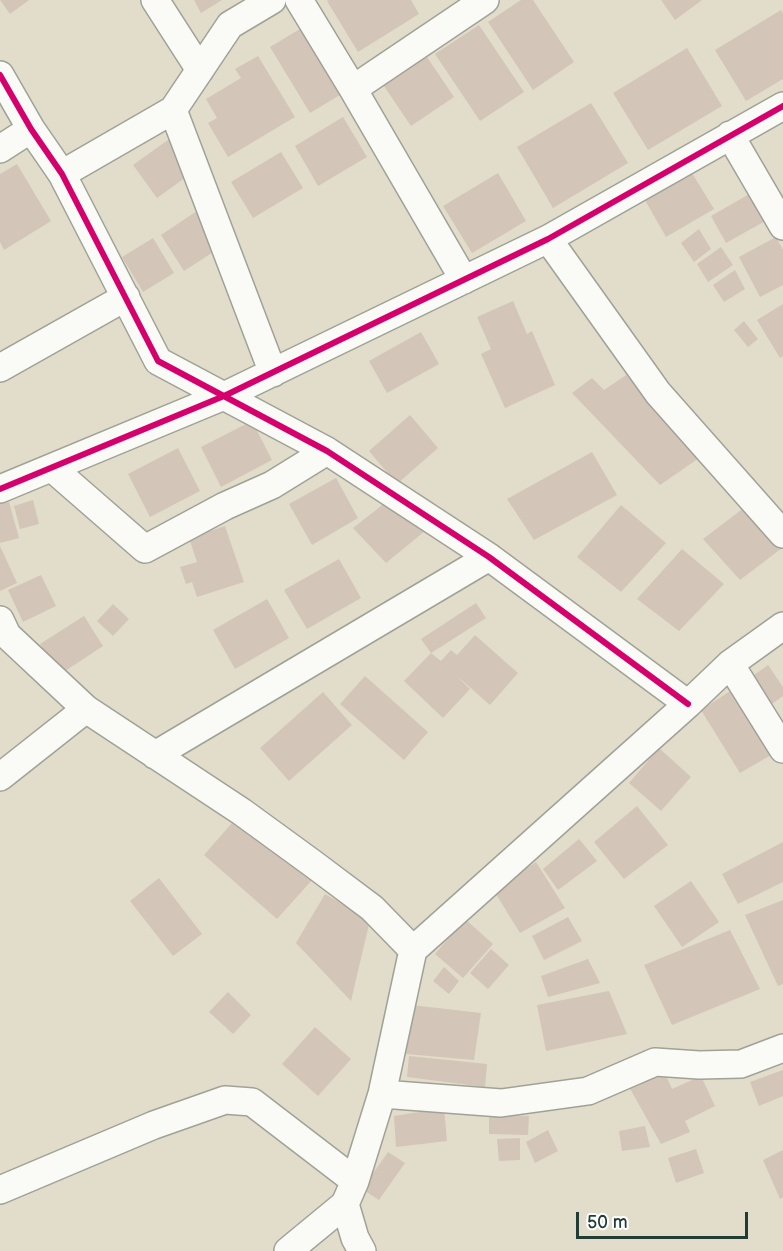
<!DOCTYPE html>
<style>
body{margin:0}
#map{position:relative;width:783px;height:1251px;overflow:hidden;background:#e1ddca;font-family:"Balsamiq Sans",sans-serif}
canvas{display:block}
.scale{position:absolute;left:576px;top:1212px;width:172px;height:27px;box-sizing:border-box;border:3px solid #1f3d34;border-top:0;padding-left:8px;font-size:18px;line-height:21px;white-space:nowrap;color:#1f3d34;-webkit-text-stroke:4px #fff;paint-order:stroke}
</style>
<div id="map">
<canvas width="783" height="1251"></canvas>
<div class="scale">50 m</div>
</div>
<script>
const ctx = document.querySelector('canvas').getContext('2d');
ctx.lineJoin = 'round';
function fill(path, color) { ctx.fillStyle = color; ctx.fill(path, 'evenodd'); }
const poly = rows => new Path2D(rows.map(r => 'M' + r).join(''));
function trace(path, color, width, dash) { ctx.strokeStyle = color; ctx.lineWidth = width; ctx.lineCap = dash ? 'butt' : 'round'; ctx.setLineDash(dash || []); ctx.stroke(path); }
fill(poly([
 [0,0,29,0,10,14],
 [194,0,222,0,201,13],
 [329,0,411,0,419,14,358,52,327,1],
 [521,0,533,0,574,62,533,90,488,22],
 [661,0,702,0,675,20],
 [781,10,783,14,783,79,746,101,715,50],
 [479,25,524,92,480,121,435,54],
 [300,29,340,95,310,113,270,47],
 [687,48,722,106,648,150,613,93],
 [258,56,295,117,228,157,208,123,217,118,206,99,241,78,235,69],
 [427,57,454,97,411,126,384,86],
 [591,103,628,163,553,208,517,147],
 [343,117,367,157,318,186,295,146],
 [172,137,196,170,157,198,133,165],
 [281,152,303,188,253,218,231,182],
 [17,164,51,221,4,250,0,242,0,174],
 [498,173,526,221,472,253,443,206],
 [692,173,714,209,666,237,645,200],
 [751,193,767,220,726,243,711,216],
 [197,211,221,247,184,271,161,235],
 [699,229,711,249,694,262,681,243],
 [776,237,783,250,783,285,760,297,739,257],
 [153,238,174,273,143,292,122,257],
 [721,247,733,265,708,282,697,264],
 [735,270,745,289,724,302,713,285],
 [513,301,527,334,532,331,555,385,505,408,481,354,491,349,477,317],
 [783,304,783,356,780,358,757,320],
 [744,321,758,339,748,347,734,330],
 [421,332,439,364,387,393,369,361],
 [626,375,702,456,660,485,572,393,592,378,604,390],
 [410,415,438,448,397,484,369,451],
 [252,421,272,460,221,487,201,447],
 [178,448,200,491,150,517,128,474],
 [592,452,617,495,534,540,507,499],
 [336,478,358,518,312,545,289,504],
 [391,498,425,531,386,563,353,528],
 [33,500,39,524,20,529,14,506],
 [9,502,19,538,0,543,0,504],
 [621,505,666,543,621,592,577,557],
 [745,507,782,548,740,580,703,539],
 [225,526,244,582,197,597,192,582,186,584,180,567,197,562,189,538],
 [0,546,17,583,0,591],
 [682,549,724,584,679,631,637,599],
 [339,559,361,598,307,629,284,590],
 [41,575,56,606,23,622,8,590],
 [267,599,289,638,235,669,213,630],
 [476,603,486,618,431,653,421,639],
 [113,604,129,619,113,636,97,621],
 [84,616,103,646,59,675,40,644],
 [475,635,518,673,490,705,456,675,470,689,443,718,404,681,431,653,441,661,451,650,457,655],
 [768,665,783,687,783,696,765,709,747,680],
 [365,676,428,732,404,760,340,704],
 [738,686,778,751,740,773,701,710],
 [323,692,352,725,289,781,260,748],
 [659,748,691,777,661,811,629,783],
 [637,806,668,845,624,879,594,842],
 [239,815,312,880,277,919,204,855],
 [579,839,597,861,558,890,543,869],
 [783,842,783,882,738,904,722,874],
 [536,862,565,908,520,933,494,891],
 [159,878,202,934,173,956,130,901],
 [691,881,719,922,682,947,654,906],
 [325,894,370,920,351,1001,296,943],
 [783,900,783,984,778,986,745,915],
 [568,917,582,941,544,960,532,936],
 [465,919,493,944,463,978,435,954],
 [730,930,760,989,672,1025,644,965],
 [491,949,509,965,488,989,470,973],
 [588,959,600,983,548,997,541,976],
 [444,967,459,981,449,994,433,981],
 [609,991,627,1034,546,1051,537,1005],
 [228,992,251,1015,233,1034,209,1012],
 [411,1005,481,1013,474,1060,406,1054],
 [315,1027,351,1059,318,1096,282,1064],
 [409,1056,487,1064,485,1087,407,1077],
 [663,1069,672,1089,701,1076,715,1106,685,1121,690,1132,661,1144,628,1085],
 [783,1070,783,1096,759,1106,750,1082],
 [444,1108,447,1141,396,1147,394,1116],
 [489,1115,529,1116,528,1135,489,1134],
 [645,1126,650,1147,622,1151,619,1131],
 [548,1130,558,1151,535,1163,526,1142],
 [520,1138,520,1160,499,1161,497,1139],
 [696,1149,704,1173,676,1183,668,1158],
 [783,1150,783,1197,780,1199,763,1160],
 [388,1152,405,1163,379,1200,362,1189]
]), '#d4c5b9');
const minor = poly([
 [155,0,200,70],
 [299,0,353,89,464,280],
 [0,75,31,129,62,174,158,361,327,451,489,557,688,704],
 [353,89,485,0],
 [173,110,273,373],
 [730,135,783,226],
 [0,149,31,129],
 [62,174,173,110,230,25,272,0],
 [548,239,658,393,783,534],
 [0,368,126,297],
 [52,468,145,549,225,506,272,485,327,451],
 [0,489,224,396,548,239,783,106],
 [0,620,7,635,86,709,242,812,312,863,372,908,413,950],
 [730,664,783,749],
 [155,755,489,557],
 [0,777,86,709],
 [382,1094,501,1103,588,1091,655,1062,699,1065,741,1064,783,1048],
 [0,1190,154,1125,225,1100,252,1102,355,1181],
 [345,1204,355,1238,362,1251],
 [288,1251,345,1204,355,1181,382,1094,413,950,688,704,730,664,783,626]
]);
trace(minor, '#a0a296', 30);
trace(minor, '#fafaf7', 27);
trace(poly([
 [0,75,31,129,62,174,158,361,327,451,489,557,688,704],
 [0,489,224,396,548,239,783,106]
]), '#d6006c', 6);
</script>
